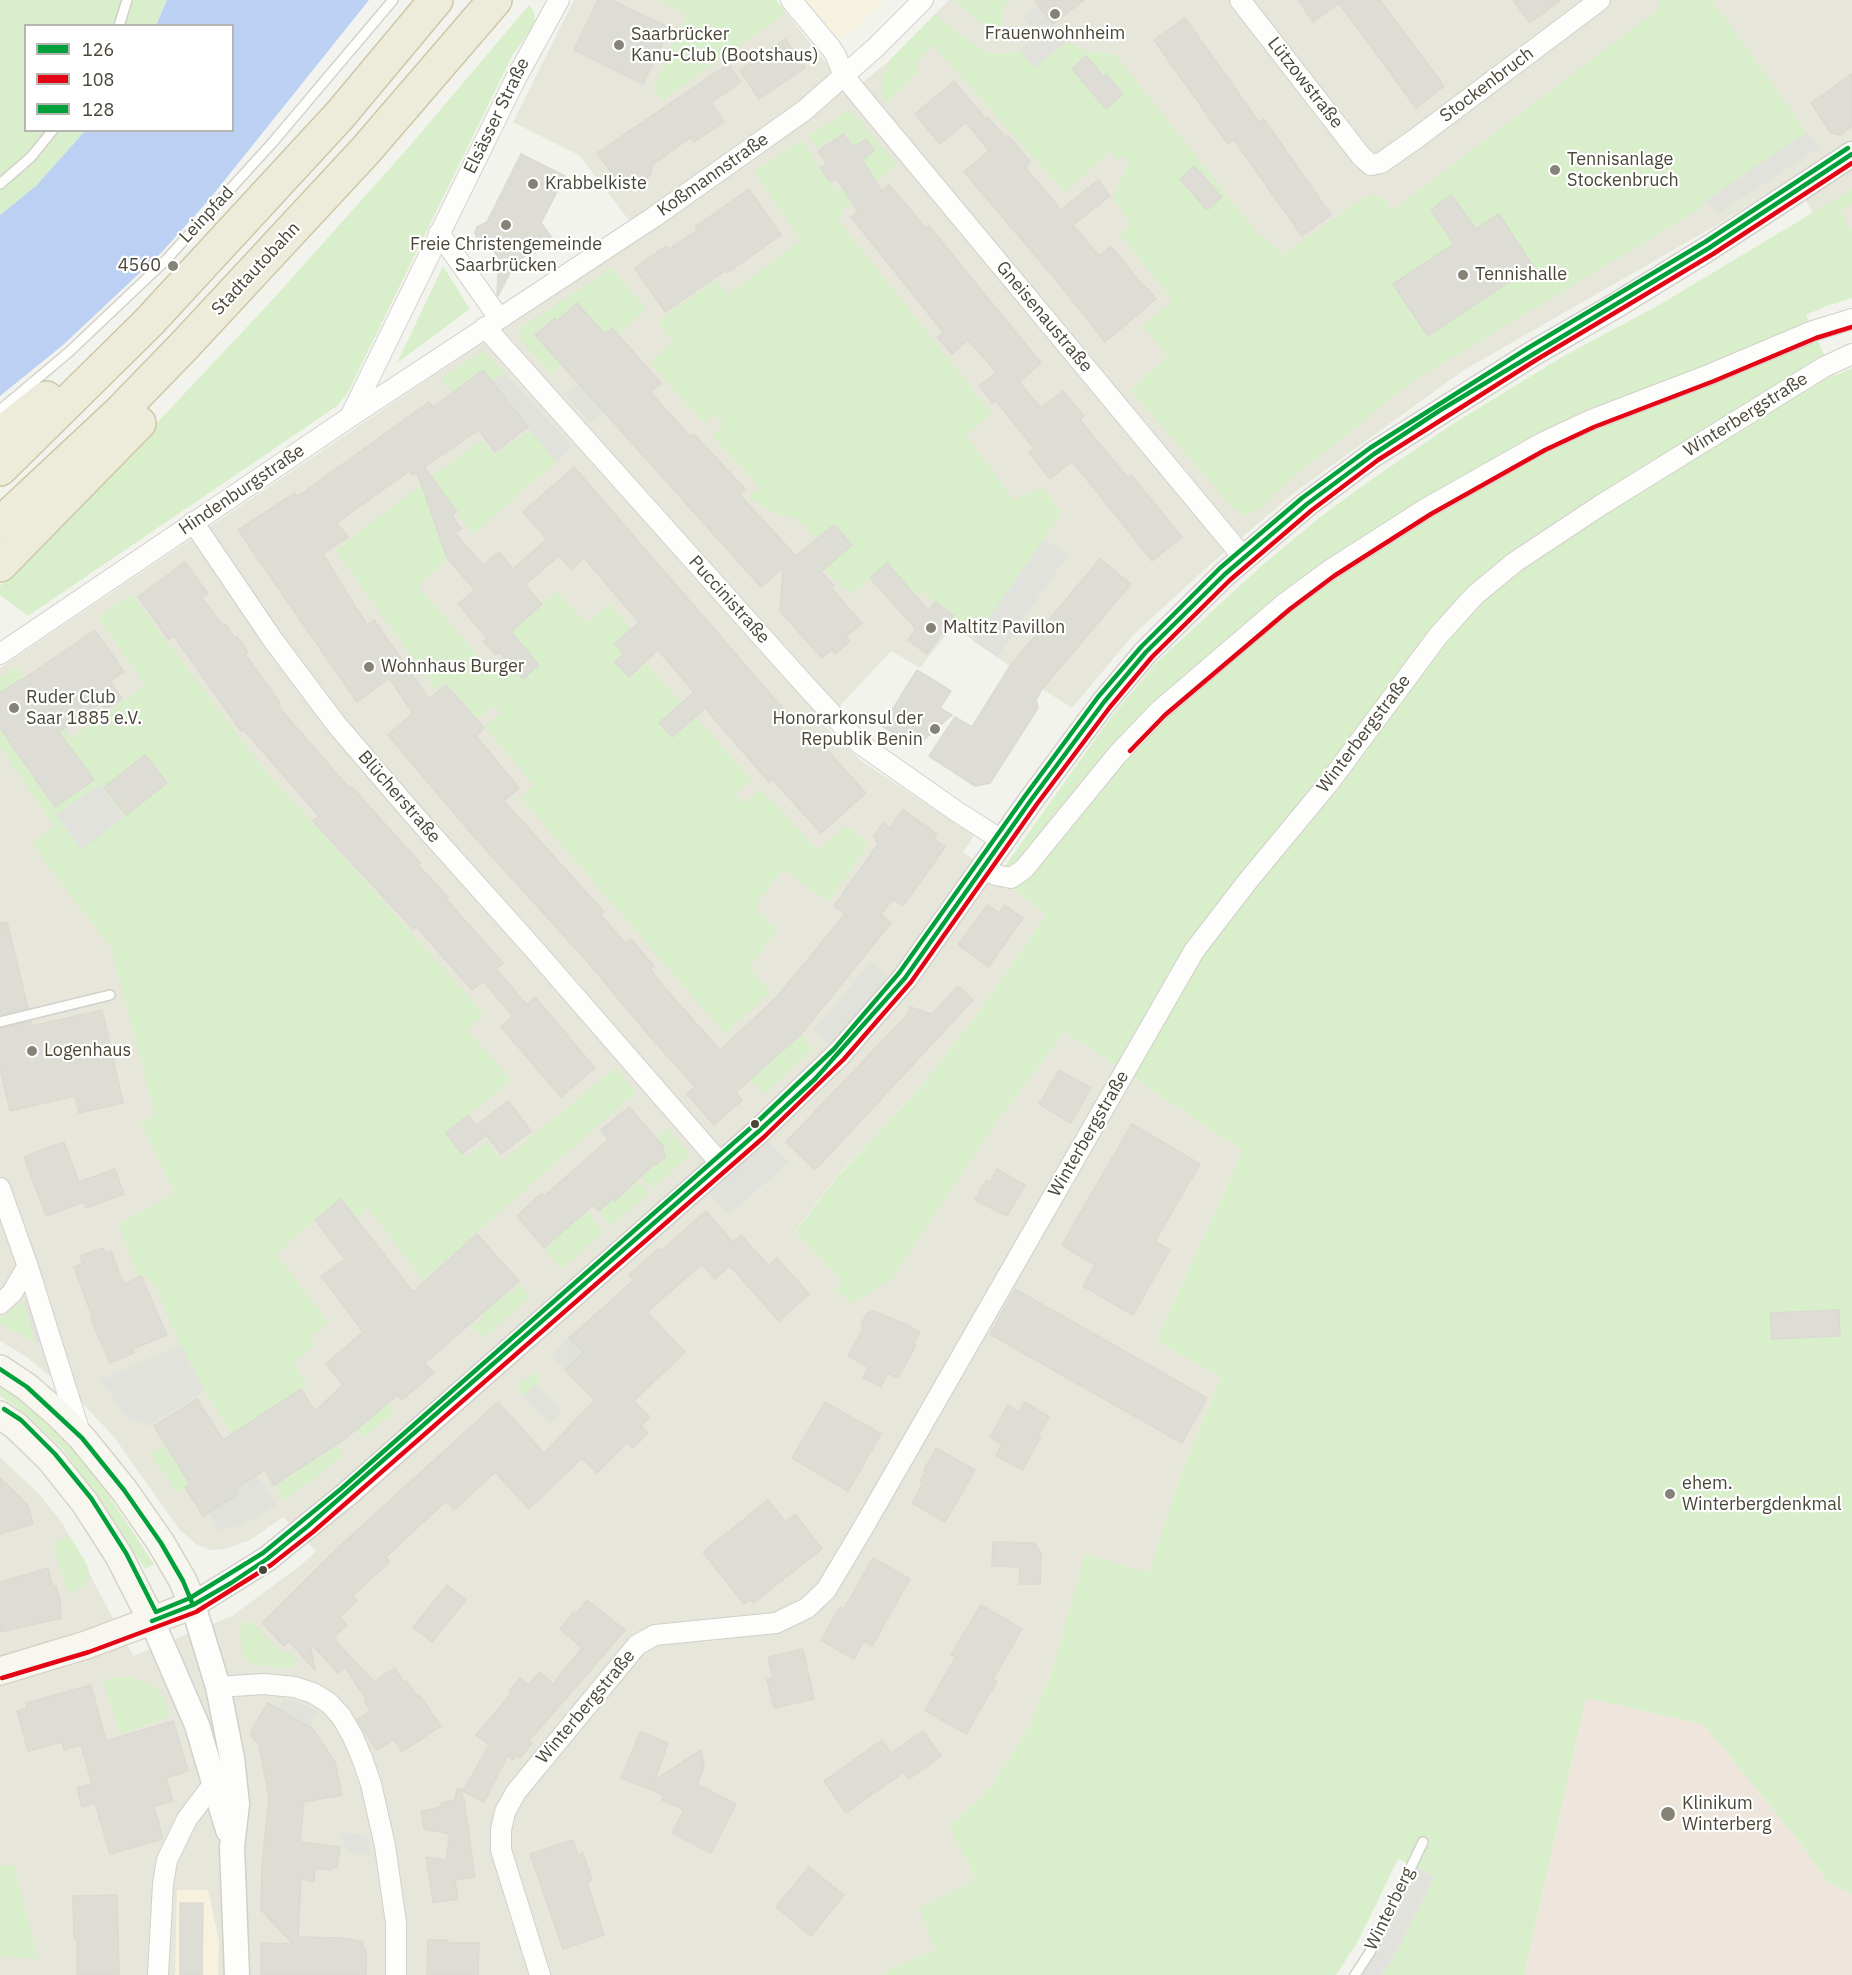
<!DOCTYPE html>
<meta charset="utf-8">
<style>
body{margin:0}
#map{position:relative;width:1852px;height:1975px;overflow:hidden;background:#f3f3ed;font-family:"IBM Plex Sans",sans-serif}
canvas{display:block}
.legend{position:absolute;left:24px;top:24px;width:210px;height:108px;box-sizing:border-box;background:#fff;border:2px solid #b7b5af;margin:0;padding:8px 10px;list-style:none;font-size:18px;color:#4a4737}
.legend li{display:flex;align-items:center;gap:12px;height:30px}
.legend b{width:30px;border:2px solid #b7b5af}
</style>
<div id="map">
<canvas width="1852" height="1975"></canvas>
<ul class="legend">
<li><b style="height:8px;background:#00a13a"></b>126</li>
<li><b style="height:8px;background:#e30513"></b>108</li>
<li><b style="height:8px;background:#00a13a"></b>128</li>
</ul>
</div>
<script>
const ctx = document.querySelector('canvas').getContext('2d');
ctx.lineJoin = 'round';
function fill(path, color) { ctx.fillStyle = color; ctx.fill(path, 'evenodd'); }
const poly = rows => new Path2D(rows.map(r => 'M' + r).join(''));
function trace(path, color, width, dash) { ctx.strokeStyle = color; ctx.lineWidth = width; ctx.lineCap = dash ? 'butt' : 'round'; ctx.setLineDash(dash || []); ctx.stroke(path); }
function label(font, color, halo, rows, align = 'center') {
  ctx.font = font + ' "IBM Plex Sans",sans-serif'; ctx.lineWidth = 4.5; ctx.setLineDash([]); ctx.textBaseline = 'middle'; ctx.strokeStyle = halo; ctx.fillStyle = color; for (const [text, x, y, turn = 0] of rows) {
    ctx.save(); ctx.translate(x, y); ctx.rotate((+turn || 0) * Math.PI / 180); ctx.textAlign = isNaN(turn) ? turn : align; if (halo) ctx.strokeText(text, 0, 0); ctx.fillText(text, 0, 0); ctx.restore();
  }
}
fill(poly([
 [574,0,776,0,850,93,890,60,949,0,1852,0,1852,286,1793,177,1724,221,1464,370,1294,493,1213,562,1134,634,1072,708,1042,689,953,626,920,668,891,651,823,724,860,760,974,836,963,852,1047,914,980,1010,922,1085,838,1175,795,1231,842,1281,834,1291,993,1127,1065,1032,1243,1151,1156,1341,1221,1377,1181,1473,1149,1574,1086,1555,1052,1671,1027,1730,990,1788,950,1826,976,1880,935,1950,887,1970,884,1975,0,1975,0,1457,40,1495,63,1524,133,1656,232,1616,301,1565,316,1551,283,1517,250,1540,224,1549,210,1550,196,1544,179,1529,114,1437,84,1405,27,1357,0,1341,0,668,641,236,579,155,513,122]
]), '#e7e6da');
fill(poly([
 [802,0,885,0,849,35,834,39],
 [177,1890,208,1890,219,1941,218,1975,175,1975]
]), '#f6f2df');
fill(poly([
 [1586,1698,1703,1724,1798,1840,1828,1882,1852,1895,1852,1975,1524,1975]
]), '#eee5dd');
fill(poly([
 [0,0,167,0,156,25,26,26,26,130,85,131,36,186,0,215],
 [658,0,776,0,786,13,663,100,652,89,687,15],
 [954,0,1011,0,1004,6,1001,27,995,31,989,30],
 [1660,0,1712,0,1807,132,1708,199,1700,209,1412,382,1285,484,1256,512,1245,515,1235,510,1130,390,1168,356,1143,326,1173,300,1119,234,1131,223,1113,199,1121,179,1129,164,1123,156,1118,160,1111,152,1064,192,932,44,915,64,919,71,888,103,882,94,881,84,884,72,890,60,935,14,984,52,1002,54,1020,51,1034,68,1067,42,1089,52,1115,54,1256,232,1285,254,1363,198,1376,195,1385,200,1392,210,1400,205,1659,8],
 [529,5,534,11,535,24,513,54,347,394,337,406,28,616,0,595,0,586,93,491,275,297,408,148],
 [851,110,898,165,843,210,839,221,992,414,966,435,1014,500,1042,488,1062,512,978,634,922,592,916,596,887,563,851,595,824,569,851,544,834,525,817,539,795,517,778,515,748,498,759,487,712,436,724,424,715,414,704,424,650,363,673,342,658,321,716,280,728,294,801,240,754,172,801,140,837,192,869,169,844,132,817,149,809,136,846,111],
 [1852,189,1852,204,1840,212,1849,228,1852,229,1852,298,1829,305,1806,315,1834,376,1852,368,1852,1895,1828,1882,1798,1840,1703,1724,1586,1698,1524,1975,1382,1975,1392,1960,1435,1876,1398,1859,1357,1943,1336,1975,884,1975,887,1970,935,1950,920,1908,976,1880,949,1826,990,1788,1027,1730,1052,1671,1085,1554,1149,1573,1181,1473,1221,1377,1156,1341,1243,1151,1065,1032,993,1127,892,1279,853,1303,834,1291,842,1281,795,1232,838,1176,922,1085,980,1010,1047,914,997,877,1111,717,1157,662,1259,568,1319,518,1365,484,1448,427,1562,357,1659,305],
 [443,266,470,309,397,363],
 [612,268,646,309,619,334,613,328,604,336,577,303,557,321,554,318,543,328,538,329,534,334,536,339,540,341,561,365,551,375,519,338,519,329],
 [482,351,488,354,505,373,492,382,483,371,452,393,441,378],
 [530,430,556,462,473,534,431,477,482,439,495,456],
 [420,486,425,494,448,559,418,586,491,671,505,659,523,679,539,665,510,632,557,592,586,623,609,604,631,629,616,643,624,654,616,662,644,662,682,703,659,722,672,737,695,717,752,779,735,794,744,804,761,789,818,851,846,826,869,844,828,902,784,869,757,902,757,910,777,930,749,967,770,992,725,1034,521,798,534,785,485,727,501,713,494,705,478,719,445,682,436,690,335,550],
 [131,594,259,763,484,1014,467,1030,511,1080,446,1133,465,1158,486,1142,502,1161,615,1068,636,1092,423,1280,368,1208,355,1218,340,1199,315,1220,276,1254,328,1322,311,1337,316,1344,293,1364,308,1385,232,1434,205,1391,180,1345,153,1281,150,1282,145,1274,138,1278,119,1224,175,1193,140,1121,155,1115,111,948,32,845,54,826,0,748,0,677,16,666,71,738,145,685,98,617],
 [800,1034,814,1049,765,1094,750,1079],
 [667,1128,688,1152,688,1157,652,1189,640,1175,653,1164,657,1164,665,1157,664,1153,667,1150,656,1139],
 [636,1179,649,1194,611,1226,599,1211,613,1199,615,1200],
 [579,1202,604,1231,562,1269,544,1248],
 [517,1282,530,1297,483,1339,470,1324,473,1322,476,1324,483,1317,482,1314,509,1290,511,1292,517,1286,516,1283],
 [23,1301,36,1342,0,1324,0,1319],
 [534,1371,541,1379,524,1396,516,1387],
 [0,1385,20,1399,68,1442,105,1490,154,1564,145,1569,96,1496,62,1448,15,1406,0,1396],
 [388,1403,395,1411,364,1438,357,1429],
 [166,1445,190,1484,177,1493,150,1454],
 [336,1445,343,1455,315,1479,284,1500,274,1485],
 [70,1536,87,1565,90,1576,89,1582,86,1581,83,1587,68,1593,52,1543],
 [251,1620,282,1654,287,1650,297,1661,291,1669,254,1665,248,1662,243,1655,239,1628],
 [116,1677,128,1677,152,1684,164,1698,171,1716,120,1734,103,1680],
 [14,1865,38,1959,0,1956,0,1866]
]), '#d9efcb');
fill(poly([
 [1038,5,1067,42,1034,68,1020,51,1038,36,1022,17],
 [1807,132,1819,148,1717,214,1708,199],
 [505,373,573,447,556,462,492,382],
 [578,384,603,411,591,423,566,395],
 [1044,539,1068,555,997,657,973,641],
 [100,784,124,817,81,850,56,815],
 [871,962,899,985,839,1054,814,1030],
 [759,1131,789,1162,729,1215,700,1183],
 [36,1295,54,1352,36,1342,23,1301],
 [569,1338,583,1352,565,1370,551,1355],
 [180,1345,205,1391,149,1426,126,1417,101,1380],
 [536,1384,562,1411,550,1424,524,1396],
 [257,1475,276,1505,241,1526,219,1530,205,1507],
 [284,1699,306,1705,318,1712,309,1727,278,1709],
 [341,1832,367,1836,371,1856,346,1851,347,1847,342,1846,344,1839,340,1838],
 [1412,1865,1435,1876,1392,1960,1382,1975,1355,1975]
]), '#e2e2dc');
fill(poly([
 [167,0,369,0,208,201,161,253,63,345,0,396,0,215,36,186,85,131,232,130,232,26,156,25]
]), '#bbd0f3');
const building = poly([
 [598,0,611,0,670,28,643,84,574,50,598,0],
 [1034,0,1084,0,1053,24,1034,0],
 [1298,0,1380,0,1444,86,1416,108,1339,3,1313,22,1298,0],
 [1513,0,1561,0,1530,23,1513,0],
 [1185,18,1259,122,1264,119,1331,215,1302,236,1234,140,1228,144,1154,40,1185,18],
 [785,39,805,68,759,99,740,70,785,39],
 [1086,56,1104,77,1106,74,1123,94,1106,109,1072,69,1086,56],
 [728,64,741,82,711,103,724,122,694,142,691,137,651,166,651,173,647,178,641,180,635,178,622,187,597,153,728,64],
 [1852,74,1852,126,1840,135,1831,133,1811,103,1852,74],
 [954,81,986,119,988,117,1005,137,1008,135,1030,162,1025,167,1061,210,1098,180,1110,196,1073,225,1099,256,1111,246,1143,286,1144,285,1156,299,1105,342,1062,287,964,172,989,151,966,122,940,144,915,114,954,81],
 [843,134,853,147,866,139,874,151,862,160,882,191,889,185,926,228,929,226,1041,363,1019,382,1041,408,1063,391,1084,416,1080,420,1128,478,1131,475,1182,537,1152,561,1072,461,1050,479,1029,452,1034,448,996,401,993,403,979,386,996,372,968,340,952,354,937,337,943,332,851,217,858,211,836,178,830,182,820,168,827,163,818,151,843,134],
 [521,154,565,176,541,223,552,238,515,263,498,296,497,294,499,258,488,243,477,239,475,233,477,227,487,222,521,154],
 [1194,166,1222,197,1207,210,1180,179,1194,166],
 [749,189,781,235,727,273,725,271,665,312,635,268,666,246,669,249,697,231,695,227,749,189],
 [1451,195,1476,229,1499,214,1533,266,1428,336,1393,284,1454,244,1431,210,1451,195],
 [577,303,605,334,612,328,661,383,650,392,691,437,694,434,745,489,739,494,796,556,834,525,852,545,821,572,834,586,831,588,862,623,846,637,850,641,835,654,832,650,822,658,780,611,783,568,761,587,535,335,555,318,557,321,577,303],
 [483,370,528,427,495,452,479,430,424,467,457,512,452,516,461,529,455,533,483,565,499,552,513,569,547,539,523,512,574,467,811,741,815,737,866,793,821,833,772,779,769,782,705,708,672,737,659,723,694,692,658,650,629,677,615,662,624,654,615,644,639,622,584,558,571,569,559,556,525,585,542,604,511,632,539,665,523,679,499,652,496,655,483,641,487,638,458,604,475,590,447,558,417,472,412,475,409,471,337,523,348,537,323,554,367,625,374,620,429,699,446,685,484,728,476,736,519,788,504,801,604,912,601,915,625,943,631,939,654,966,650,969,663,986,720,1050,776,998,845,914,834,906,878,844,874,836,883,823,890,828,903,809,937,834,934,839,945,847,903,906,893,899,881,914,891,923,827,1002,801,1034,736,1092,742,1100,714,1125,687,1094,695,1087,646,1032,585,959,469,831,388,735,413,713,389,678,357,702,238,530,295,493,297,497,429,402,433,407,483,370],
 [1100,559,1131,584,1042,689,1036,700,1038,708,990,783,975,786,929,756,955,717,972,727,1010,666,1100,559],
 [185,562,208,594,202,598,223,626,225,624,235,638,237,636,248,652,245,654,280,703,277,705,350,789,352,787,420,863,418,865,448,897,446,899,503,963,496,969,527,1005,535,997,595,1068,561,1097,501,1027,513,1016,483,981,472,990,416,926,413,929,313,821,319,816,243,729,241,731,174,636,169,640,138,597,185,562],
 [887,563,929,611,935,602,954,616,927,654,908,640,916,629,870,578,887,563],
 [95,630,124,672,110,681,122,699,106,710,101,703,59,732,94,780,55,807,0,728,0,693,21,679,22,680,95,630],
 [917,670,951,691,940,708,952,715,916,747,882,726,917,670],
 [145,755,167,783,126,815,104,787,145,755],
 [988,905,999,913,1005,905,1023,918,988,967,958,945,988,905],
 [7,922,28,1008,0,1015,0,923,7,922],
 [958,986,973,1000,815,1170,786,1142,908,1014,910,1007,932,1014,958,986],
 [102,1010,123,1103,79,1113,75,1096,10,1111,0,1068,0,1029,31,1021,32,1026,102,1010],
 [1059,1070,1091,1088,1071,1123,1039,1104,1059,1070],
 [508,1101,531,1131,501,1154,478,1124,508,1101],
 [629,1107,663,1146,665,1157,657,1164,654,1164,615,1201,613,1198,599,1211,593,1205,544,1248,517,1216,542,1193,544,1196,608,1140,601,1130,629,1107],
 [468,1115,485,1136,462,1154,446,1133,468,1115],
 [1132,1124,1200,1164,1155,1241,1170,1250,1133,1315,1083,1286,1095,1265,1062,1245,1132,1124],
 [64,1142,79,1182,115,1169,124,1194,86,1208,84,1202,46,1216,24,1157,64,1142],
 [997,1169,1025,1185,1007,1216,975,1200,986,1180,990,1182,997,1169],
 [341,1199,413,1292,477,1234,519,1281,425,1363,434,1373,402,1400,398,1395,346,1438,274,1485,265,1470,235,1489,238,1494,203,1516,185,1487,190,1484,154,1426,197,1399,223,1440,301,1389,315,1411,343,1385,326,1364,363,1332,321,1276,345,1259,315,1220,341,1199],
 [706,1211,733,1242,741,1235,769,1266,777,1258,809,1294,779,1321,730,1266,715,1279,702,1264,647,1312,685,1352,634,1401,650,1417,641,1426,648,1433,633,1448,627,1443,597,1473,582,1458,529,1509,495,1472,454,1510,446,1501,386,1557,390,1562,353,1595,357,1600,340,1617,347,1625,333,1638,374,1682,394,1668,404,1682,406,1681,418,1697,420,1696,441,1726,402,1752,394,1739,377,1750,357,1720,371,1710,365,1702,366,1699,345,1667,338,1673,313,1646,311,1649,315,1670,289,1641,284,1646,262,1623,342,1544,498,1402,544,1453,595,1400,565,1370,583,1352,569,1338,634,1280,629,1275,659,1248,661,1251,706,1211],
 [103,1248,105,1253,111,1251,124,1285,141,1276,167,1335,133,1349,134,1353,110,1363,91,1320,93,1319,74,1267,83,1263,80,1256,103,1248],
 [1015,1289,1207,1398,1182,1443,990,1334,1015,1289],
 [1839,1310,1840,1336,1772,1339,1770,1313,1839,1310],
 [874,1311,902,1323,902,1322,920,1332,913,1344,916,1345,898,1378,888,1373,881,1387,863,1377,868,1367,848,1356,863,1329,861,1324,867,1313,874,1311],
 [825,1402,881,1434,848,1491,792,1458,825,1402],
 [1024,1402,1049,1417,1038,1435,1041,1437,1022,1470,996,1455,1002,1444,990,1437,1008,1405,1019,1412,1024,1402],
 [936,1448,975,1470,945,1522,912,1503,923,1482,920,1481,926,1471,924,1470,936,1448],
 [0,1478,28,1505,33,1524,0,1534,0,1478],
 [768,1500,785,1522,795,1514,822,1549,753,1603,750,1599,744,1604,703,1552,768,1500],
 [993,1542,1034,1543,1041,1553,1040,1584,1019,1584,1020,1567,992,1566,993,1542],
 [873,1558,910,1579,872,1646,864,1641,854,1659,821,1640,840,1607,844,1609,873,1558],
 [48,1568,53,1587,56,1586,60,1601,61,1618,0,1632,0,1582,48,1568],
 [447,1585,466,1600,432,1642,413,1627,447,1585],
 [587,1600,625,1630,529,1741,532,1743,520,1758,517,1755,513,1760,508,1755,484,1802,463,1791,489,1745,476,1735,511,1694,509,1692,520,1678,528,1685,540,1672,553,1684,582,1648,560,1629,574,1612,576,1614,587,1600],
 [981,1605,1022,1629,993,1679,997,1681,966,1734,925,1710,956,1657,951,1655,981,1605],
 [803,1649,814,1699,774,1708,767,1679,773,1678,768,1657,803,1649],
 [91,1685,106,1741,173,1721,188,1771,166,1778,173,1801,154,1806,163,1839,110,1854,95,1803,82,1807,77,1788,92,1784,81,1745,64,1750,62,1742,28,1751,17,1711,27,1708,26,1703,91,1685],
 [268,1703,313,1729,335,1762,342,1795,304,1802,300,1842,340,1847,337,1868,331,1867,331,1870,315,1868,314,1882,301,1879,298,1937,342,1938,363,1942,363,1949,366,1950,366,1975,261,1975,261,1943,293,1944,261,1910,262,1865,269,1798,259,1744,254,1740,251,1734,254,1726,268,1703],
 [923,1731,941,1756,909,1779,904,1772,846,1813,824,1781,882,1740,891,1753,923,1731],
 [640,1732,668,1743,655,1780,701,1750,704,1766,697,1784,736,1804,711,1853,672,1833,684,1810,662,1800,664,1795,621,1778,640,1732],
 [457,1789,461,1789,463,1799,464,1799,475,1877,455,1880,458,1899,433,1903,426,1857,446,1860,450,1834,424,1829,421,1811,442,1807,441,1803,455,1800,457,1789],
 [573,1840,578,1855,583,1853,592,1880,587,1882,604,1935,563,1949,530,1854,573,1840],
 [809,1867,844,1895,811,1936,776,1907,809,1867],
 [117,1895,119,1975,77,1975,77,1938,74,1938,73,1896,117,1895],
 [180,1903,203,1903,202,1975,180,1975,180,1903],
 [428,1940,448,1940,448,1943,479,1943,478,1975,427,1975,428,1940]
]);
fill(building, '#dddcd5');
trace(building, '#dbdad2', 1.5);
const service = poly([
 [119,26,127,0],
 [0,184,31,157,53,130],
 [0,410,69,352,166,260,273,142,393,0],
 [0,1022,110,995],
 [1355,1975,1370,1952,1423,1842]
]);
const minor = poly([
 [791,0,831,48,836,56,844,76,861,97,1244,558],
 [1240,0,1361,156,1371,165,1381,163,1418,137,1600,0],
 [439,233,499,318],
 [485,327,806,686,859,743,956,811,1003,841],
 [350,417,515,80,559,0],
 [193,522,273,640,336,724,414,815,533,948,721,1164],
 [0,654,350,417,654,217,805,110,875,48,923,0],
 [984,868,996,875,1011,878,1024,869,1117,755,1160,710,1285,603,1330,570,1427,508,1542,443,1591,420,1711,374,1813,331,1852,319],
 [0,1188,27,1264,81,1436],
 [0,1304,12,1293,27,1267],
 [218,1687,264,1684,294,1687,313,1693,329,1703,341,1716,352,1735,362,1758,371,1784,385,1846,396,1923,396,1975],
 [158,1975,163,1884,167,1860,187,1819,215,1782],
 [540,1975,501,1850,501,1830,505,1812,516,1792,637,1645,655,1635,776,1623,807,1608,826,1590,863,1528,1194,951,1247,882,1328,784,1438,636,1475,595,1515,562,1601,505,1824,367,1852,354]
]);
const tertiary = poly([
 [152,1621,197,1725,228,1830],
 [237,1975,232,1847,237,1804,232,1758,218,1687,193,1605,267,1559,347,1494,759,1131,839,1054,905,978,1031,800,1104,702,1146,652,1225,574,1307,504,1374,454,1532,354,1615,306,1709,248,1852,154]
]);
const secondary = poly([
 [0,1369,27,1387,57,1413,82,1438,124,1490,161,1543,183,1581,193,1605,86,1645,0,1671],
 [0,1415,16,1426,50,1459,85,1503,119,1556,152,1621]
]);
const motorway = poly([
 [0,435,46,398],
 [0,469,149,322,340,115,436,0],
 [0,524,119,413,184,346,366,150,495,0],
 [0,565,139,423]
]);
trace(service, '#d1d0ca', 12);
trace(minor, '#d1d0ca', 22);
trace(tertiary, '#d1d0ca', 27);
trace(secondary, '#d4d3c5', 30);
trace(motorway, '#ccc8a7', 36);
trace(service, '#fdfdfc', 9);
trace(minor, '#fdfdfc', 20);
trace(tertiary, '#fdfdfc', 24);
trace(secondary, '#f7f7f0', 27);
trace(motorway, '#edebda', 33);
trace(poly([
 [0,1369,27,1387,82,1438,124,1490,161,1543,183,1581,193,1605],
 [152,1621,193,1605,231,1583,267,1559,308,1526,759,1131,815,1079,905,978,1031,800,1104,702,1146,652,1225,574,1307,504,1374,454,1439,411,1709,248,1852,154]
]), '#00a13a', 4.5);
trace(poly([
 [1130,751,1165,715,1290,609,1334,576,1431,514,1545,450,1594,427,1714,381,1816,338,1852,327],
 [2,1678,89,1652,196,1612,271,1565,313,1532,764,1137,844,1059,911,982,1037,804,1110,707,1152,657,1230,580,1312,510,1378,460,1536,360,1713,254,1852,163]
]), '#e30513', 4.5);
trace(poly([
 [4,1409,21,1420,55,1454,91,1498,126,1553,156,1612,190,1598,263,1553,342,1488,754,1125,834,1049,899,973,1025,796,1098,697,1141,647,1220,568,1302,498,1370,448,1528,348,1705,242,1848,148]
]), '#00a13a', 4.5);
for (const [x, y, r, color] of [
 [1055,14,6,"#858377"],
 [619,45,6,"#858377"],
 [1555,170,6,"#858377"],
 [533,184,6,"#858377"],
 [506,225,6,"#858377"],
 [173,266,6,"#858377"],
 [1463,275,6,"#858377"],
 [931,628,6,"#858377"],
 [369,667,6,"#858377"],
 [14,708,6,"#858377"],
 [935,729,6,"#858377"],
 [32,1051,6,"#858377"],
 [755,1124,5,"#4a4737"],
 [1670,1494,6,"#858377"],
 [263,1570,5,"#4a4737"],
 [1668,1814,8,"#858377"]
]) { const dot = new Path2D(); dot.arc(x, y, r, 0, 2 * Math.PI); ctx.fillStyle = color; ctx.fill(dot); trace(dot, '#fff', 2); }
label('18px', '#4a4737', '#fff', [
 ["Frauenwohnheim",1055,34,"center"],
 ["Saarbrücker",631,35],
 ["Kanu-Club (Bootshaus)",631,56],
 ["Tennisanlage",1567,160],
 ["Stockenbruch",1567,181],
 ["Krabbelkiste",545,184],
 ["Freie Christengemeinde",506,245,"center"],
 ["Saarbrücken",506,266,"center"],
 ["4560",161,266,"right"],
 ["Tennishalle",1475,275],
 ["Maltitz Pavillon",943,628],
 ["Wohnhaus Burger",381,667],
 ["Ruder Club",26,698],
 ["Saar 1885 e.V.",26,719],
 ["Honorarkonsul der",923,719,"right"],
 ["Republik Benin",923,740,"right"],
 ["Logenhaus",44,1051],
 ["ehem.",1682,1484],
 ["Winterbergdenkmal",1682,1505],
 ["Klinikum",1682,1804],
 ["Winterberg",1682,1825]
], 'left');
label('18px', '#4a4737', '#fff', [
 ["Lützowstraße",1305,83,52],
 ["Stockenbruch",1487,85,-37],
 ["Elsässer Straße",497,116,-64],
 ["Koßmannstraße",713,175,-35],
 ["Leinpfad",207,215,-47],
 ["Stadtautobahn",256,269,-47],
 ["Gneisenaustraße",1044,317,50],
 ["Winterbergstraße",1746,415,-32],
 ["Hindenburgstraße",242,490,-34],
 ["Puccinistraße",729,600,48],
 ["Winterbergstraße",1364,734,-53],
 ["Blücherstraße",399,797,49],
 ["Winterbergstraße",1089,1134,-60],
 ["Winterbergstraße",586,1707,-50],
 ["Winterberg",1390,1909,-64]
]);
</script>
